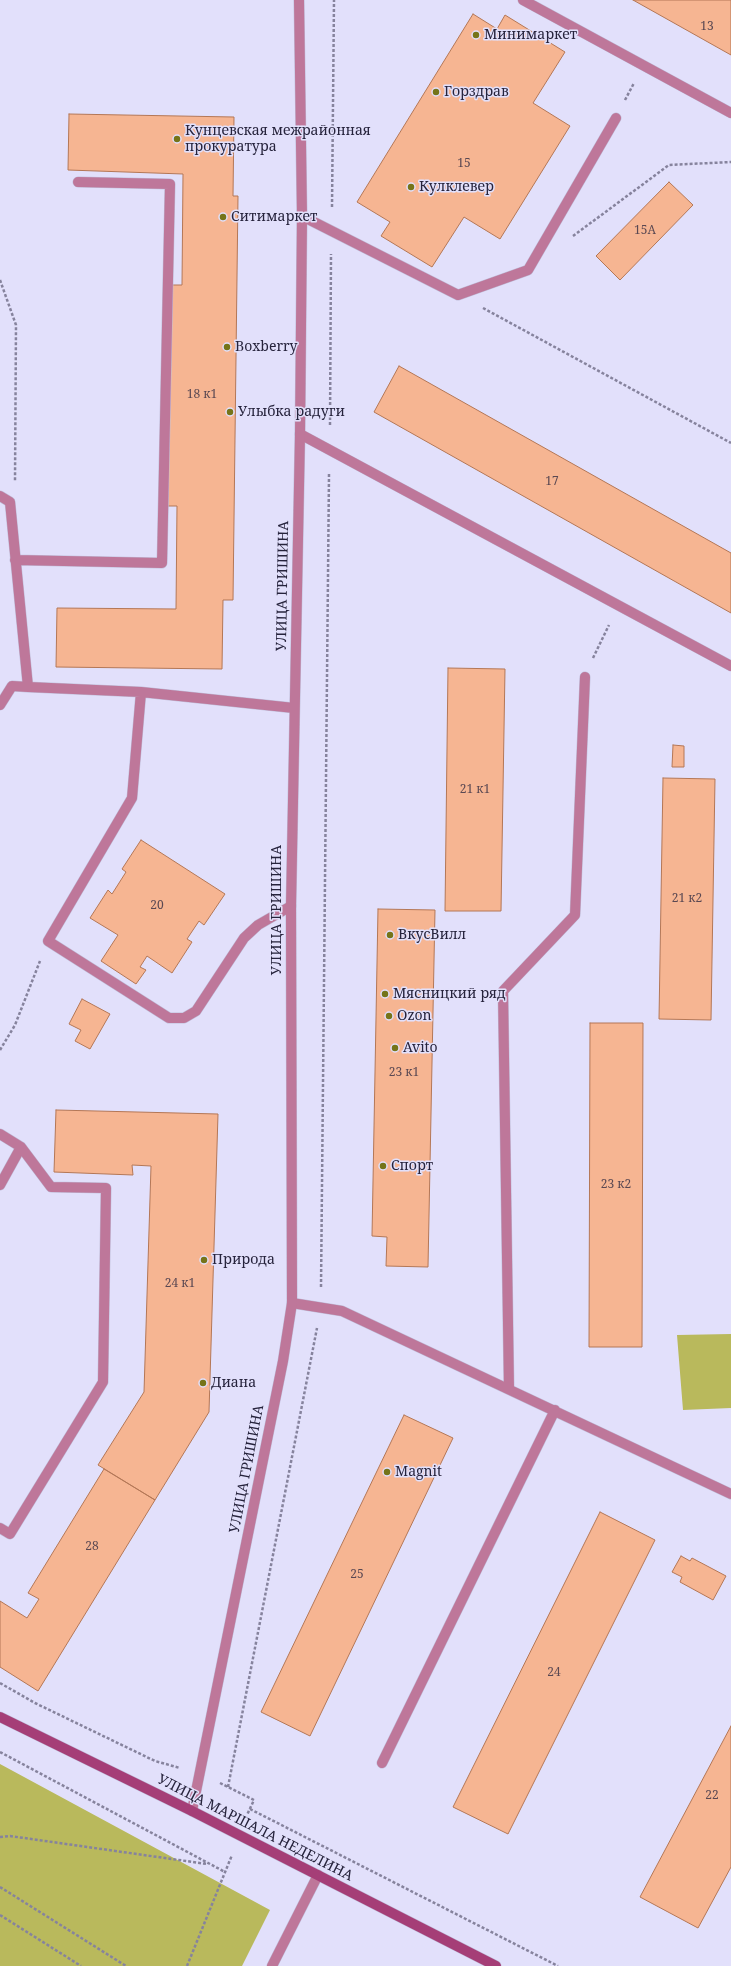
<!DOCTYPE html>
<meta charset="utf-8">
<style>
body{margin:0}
canvas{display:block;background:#e2e0fb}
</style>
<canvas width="731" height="1966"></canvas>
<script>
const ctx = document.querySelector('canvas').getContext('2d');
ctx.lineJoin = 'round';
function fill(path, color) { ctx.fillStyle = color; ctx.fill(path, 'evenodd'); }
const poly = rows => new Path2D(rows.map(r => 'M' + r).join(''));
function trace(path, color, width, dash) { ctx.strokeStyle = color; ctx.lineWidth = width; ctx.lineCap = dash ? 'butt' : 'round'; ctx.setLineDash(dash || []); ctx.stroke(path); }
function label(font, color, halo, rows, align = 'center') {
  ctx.font = font + ' "Noto Serif",serif'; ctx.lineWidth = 3; ctx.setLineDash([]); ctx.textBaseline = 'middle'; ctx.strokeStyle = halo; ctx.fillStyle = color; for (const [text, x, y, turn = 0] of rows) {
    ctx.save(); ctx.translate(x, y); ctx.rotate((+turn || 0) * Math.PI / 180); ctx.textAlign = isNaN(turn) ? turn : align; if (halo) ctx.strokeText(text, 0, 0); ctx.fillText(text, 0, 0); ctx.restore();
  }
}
fill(poly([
 [731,1334,731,1408,683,1410,677,1335],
 [0,1764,270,1910,242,1966,0,1966]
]), '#b9b95c');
const building = poly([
 [633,0,731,0,731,55,633,0],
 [473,14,497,29,505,15,565,52,533,103,570,126,500,239,464,217,432,267,381,236,390,222,357,202,473,14],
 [69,114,234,117,233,196,238,196,233,600,223,600,222,669,56,667,57,608,176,609,177,506,167,506,170,285,182,285,183,174,68,170,69,114],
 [669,182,693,205,620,280,596,256,669,182],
 [399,366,731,553,731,613,374,412,399,366],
 [448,668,505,669,501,911,445,911,448,668],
 [673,745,684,746,684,767,672,767,673,745],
 [663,778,715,779,711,1020,659,1019,663,778],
 [141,840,225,894,204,925,199,921,187,939,192,942,172,973,147,956,140,967,146,970,136,984,101,961,118,935,90,918,108,890,112,894,126,872,122,869,141,840],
 [378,909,435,910,428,1267,386,1266,387,1237,372,1236,378,909],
 [82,999,110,1014,90,1049,75,1041,81,1030,69,1024,82,999],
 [590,1023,643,1023,642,1347,589,1347,590,1023],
 [56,1110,218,1114,209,1412,155,1500,98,1465,144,1392,151,1166,132,1165,133,1175,54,1172,56,1110],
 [404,1415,453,1438,310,1736,261,1712,404,1415],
 [104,1469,155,1500,38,1691,0,1667,0,1601,27,1618,39,1599,28,1593,104,1469],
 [600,1512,655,1540,508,1834,453,1807,600,1512],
 [681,1556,690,1561,692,1558,726,1576,713,1600,680,1582,682,1577,672,1572,681,1556],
 [731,1726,731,1867,698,1928,640,1897,731,1726]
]);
fill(building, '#f6b592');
trace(building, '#b47756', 1);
const lane = poly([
 [523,0,731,113],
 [302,216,458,295,528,270,616,118],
 [300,434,731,666],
 [0,496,10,502,28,687,141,692,294,708],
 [15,560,162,563,170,184,78,182],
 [141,692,132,798,48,941,169,1018,184,1018,196,1011,244,938,258,925,291,906],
 [0,705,12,686,28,687],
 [0,1134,21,1147,51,1187,106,1188,103,1382,10,1534,0,1528],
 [0,1185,21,1147],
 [292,1303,342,1311,731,1494],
 [509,1389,503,991,575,915,585,677],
 [382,1763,555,1410],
 [272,1966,318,1875]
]);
const street = poly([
 [192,1811,283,1361,292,1303,291,906,300,434,302,216,299,0]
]);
const secondary = poly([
 [0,1717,192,1811,496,1966]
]);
trace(lane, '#c0bed9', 11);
trace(street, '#c0bed9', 11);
trace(secondary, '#c0bed9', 11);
trace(poly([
 [625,100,634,83],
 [332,207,334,0],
 [573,236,669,165,731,162],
 [0,280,16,325,15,481],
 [483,308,731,443],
 [330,425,331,254],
 [593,658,609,625],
 [0,1050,15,1025,40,961],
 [321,1287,329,474],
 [0,1683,35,1703,155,1761,180,1768],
 [0,1752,225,1872],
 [220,1783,254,1800,247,1815],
 [228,1787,317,1328],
 [250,1809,558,1966],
 [0,1837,10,1836,207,1864],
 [0,1887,126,1966],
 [0,1915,81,1966],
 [187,1966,232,1855]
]), '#86839d', 2.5, [3, 2]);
trace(lane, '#be779a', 10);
trace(street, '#be779a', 10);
trace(secondary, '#a53e77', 10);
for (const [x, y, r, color] of [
 [476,35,4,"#757419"],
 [436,92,4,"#757419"],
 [177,139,4,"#757419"],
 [411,187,4,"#757419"],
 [223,217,4,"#757419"],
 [227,347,4,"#757419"],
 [230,412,4,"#757419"],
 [390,935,4,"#757419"],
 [385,994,4,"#757419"],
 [389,1016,4,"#757419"],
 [395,1048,4,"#757419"],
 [383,1166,4,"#757419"],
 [204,1260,4,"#757419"],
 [203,1383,4,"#757419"],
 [387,1472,4,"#757419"]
]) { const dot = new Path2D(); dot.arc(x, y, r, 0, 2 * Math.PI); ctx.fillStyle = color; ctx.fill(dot); trace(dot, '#e2e0fb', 1.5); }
label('12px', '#5a4852', null, [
 ["13",707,27],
 ["15",464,164],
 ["15А",645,231],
 ["18 к1",202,395],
 ["17",552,482],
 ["21 к1",475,790],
 ["21 к2",687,899],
 ["20",157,906],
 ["23 к1",404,1073],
 ["23 к2",616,1185],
 ["24 к1",180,1284],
 ["28",92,1547],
 ["25",357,1575],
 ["24",554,1673],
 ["22",712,1796]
]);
label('14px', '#26233c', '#e2e0fb', [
 ["Минимаркет",484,35],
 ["Горздрав",444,92],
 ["Кунцевская межрайонная",185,131],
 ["прокуратура",185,147],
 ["Кулклевер",419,187],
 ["Ситимаркет",231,217],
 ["Boxberry",235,347],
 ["Улыбка радуги",238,412],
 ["ВкусВилл",398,935],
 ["Мясницкий ряд",393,994],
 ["Ozon",397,1016],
 ["Avito",403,1048],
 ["Спорт",391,1166],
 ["Природа",212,1260],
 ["Диана",211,1383],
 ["Magnit",395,1472]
], 'left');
label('14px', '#26233c', '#e2e0fb', [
 ["УЛИЦА ГРИШИНА",283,586,-89],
 ["УЛИЦА ГРИШИНА",277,910,-90],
 ["УЛИЦА ГРИШИНА",247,1469,-79],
 ["УЛИЦА МАРШАЛА НЕДЕЛИНА",255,1828,27]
]);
</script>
